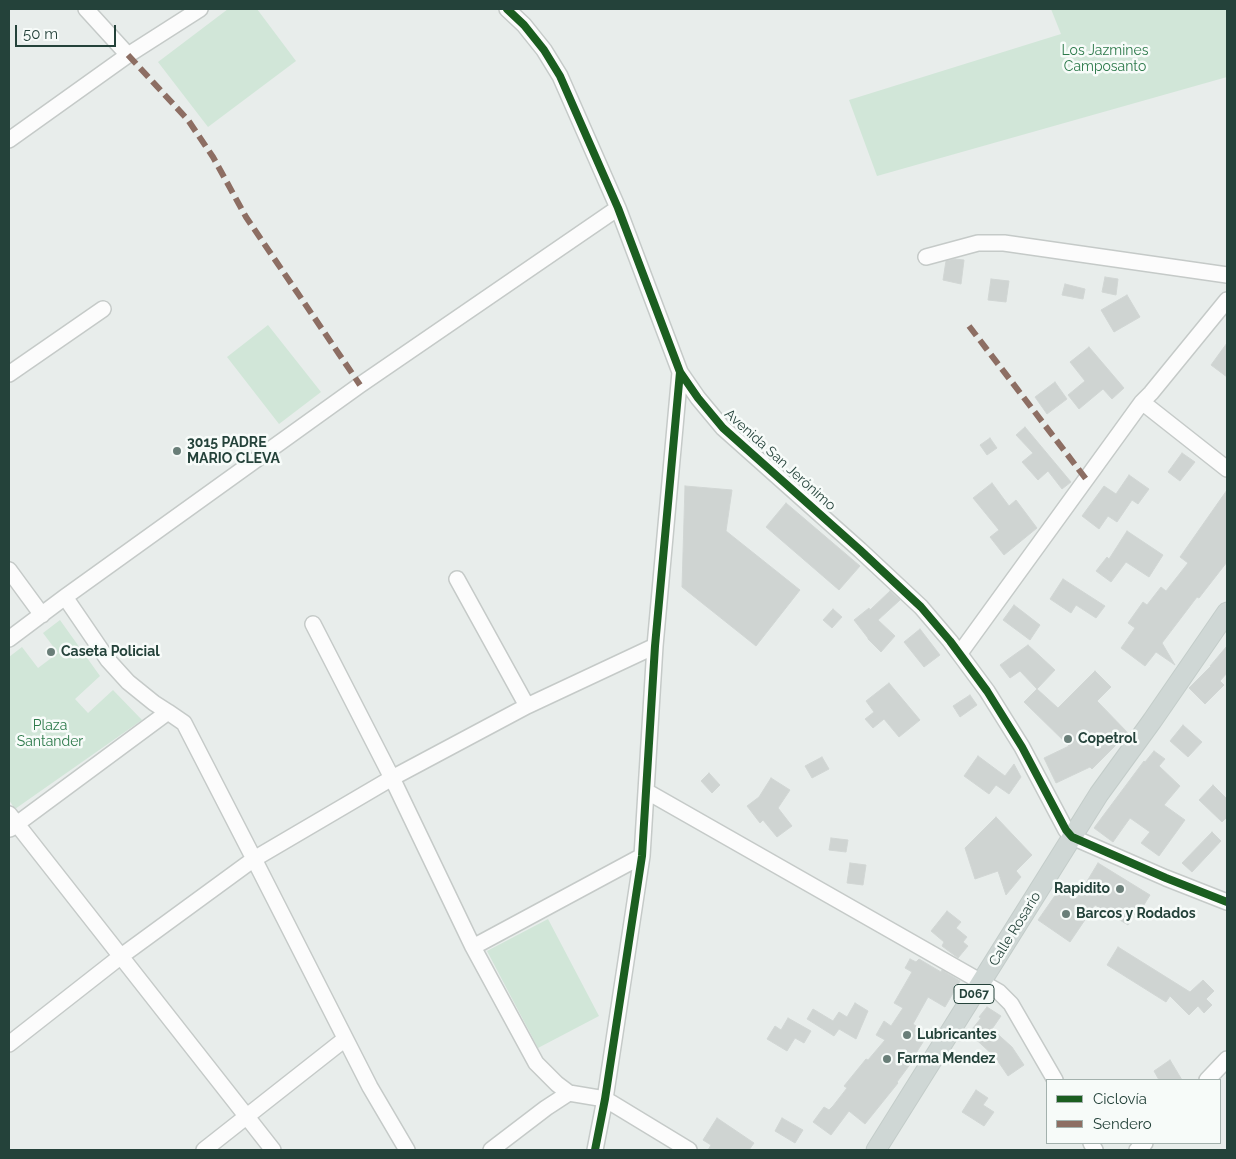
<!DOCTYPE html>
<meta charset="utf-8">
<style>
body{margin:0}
#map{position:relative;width:1236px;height:1159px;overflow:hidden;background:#e8edeb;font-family:Raleway,sans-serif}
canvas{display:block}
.frame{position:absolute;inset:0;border:10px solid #24423a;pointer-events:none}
.legend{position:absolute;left:1046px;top:1079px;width:175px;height:65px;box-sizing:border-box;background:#f7fbf9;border:1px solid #a3b1ad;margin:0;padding:6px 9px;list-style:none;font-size:15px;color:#24423a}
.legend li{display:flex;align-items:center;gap:10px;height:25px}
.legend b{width:25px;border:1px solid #a3b1ad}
.scale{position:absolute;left:15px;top:25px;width:101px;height:22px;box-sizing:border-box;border:2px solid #24423a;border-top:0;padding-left:6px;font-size:15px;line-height:18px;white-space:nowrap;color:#24423a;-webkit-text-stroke:4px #f7fbf9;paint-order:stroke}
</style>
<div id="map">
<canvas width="1236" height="1159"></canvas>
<div class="frame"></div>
<ul class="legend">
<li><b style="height:6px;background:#1b5e20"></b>Ciclovía</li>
<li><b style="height:6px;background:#8d6e63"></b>Sendero</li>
</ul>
<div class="scale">50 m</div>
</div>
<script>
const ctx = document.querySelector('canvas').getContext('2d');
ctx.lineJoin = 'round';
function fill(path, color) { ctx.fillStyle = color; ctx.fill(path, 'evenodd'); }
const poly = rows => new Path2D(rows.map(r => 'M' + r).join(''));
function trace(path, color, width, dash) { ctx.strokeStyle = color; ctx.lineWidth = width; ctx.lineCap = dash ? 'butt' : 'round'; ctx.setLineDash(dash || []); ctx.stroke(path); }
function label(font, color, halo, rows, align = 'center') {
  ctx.font = font + ' Raleway,sans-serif'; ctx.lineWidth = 5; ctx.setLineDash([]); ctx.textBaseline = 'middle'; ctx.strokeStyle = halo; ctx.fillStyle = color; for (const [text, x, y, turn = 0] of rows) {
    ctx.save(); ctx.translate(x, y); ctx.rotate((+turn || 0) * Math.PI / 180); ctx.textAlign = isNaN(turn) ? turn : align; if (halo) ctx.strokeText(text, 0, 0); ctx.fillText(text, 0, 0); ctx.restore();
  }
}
fill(poly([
 [228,9,257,9,296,61,208,127,158,62],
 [1051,9,1227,9,1227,77,877,176,849,100,1061,34],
 [268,325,321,392,279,424,227,357],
 [60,620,100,676,75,699,88,713,113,690,142,720,15,809,9,800,9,657,22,647,38,668,58,653,43,633],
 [548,919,599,1016,538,1048,487,951]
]), '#d1e6d8');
const building = poly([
 [955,259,964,260,961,284,943,280,946,261,955,259],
 [1105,277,1118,279,1116,295,1102,292,1105,277],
 [991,279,1009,281,1006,302,988,300,991,279],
 [1065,284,1085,289,1083,299,1062,295,1065,284],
 [1127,295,1140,317,1114,332,1101,310,1127,295],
 [1227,343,1227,377,1211,365,1227,343],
 [1089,347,1124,388,1112,399,1103,389,1079,409,1068,395,1085,381,1070,362,1089,347],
 [1055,382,1067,399,1047,414,1035,397,1055,382],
 [1025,427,1071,482,1062,489,1048,471,1038,480,1022,462,1033,453,1016,435,1025,427],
 [990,438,997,448,987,455,980,445,990,438],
 [1182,453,1195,462,1180,481,1168,472,1182,453],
 [1129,475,1149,489,1138,504,1132,500,1117,522,1108,516,1099,529,1082,516,1104,486,1116,494,1129,475],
 [992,483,1009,506,1016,500,1037,528,1004,555,990,537,999,530,973,498,992,483],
 [685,486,732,490,726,531,800,590,756,646,682,587,685,486],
 [1227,490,1227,562,1199,598,1197,597,1162,643,1175,665,1156,652,1145,666,1121,648,1135,628,1128,623,1143,602,1147,605,1161,587,1166,591,1188,563,1180,557,1227,490],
 [786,503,860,566,839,590,766,527,786,503],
 [1127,531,1163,555,1149,577,1126,562,1111,582,1096,571,1107,557,1109,559,1127,531],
 [1063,579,1105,606,1096,618,1076,605,1071,613,1050,599,1063,579],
 [890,591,900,600,878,620,895,636,881,652,868,639,868,638,854,620,869,608,870,610,890,591],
 [1014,605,1040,625,1030,640,1003,620,1014,605],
 [833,609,842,617,832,628,823,620,833,609],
 [920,629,940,655,924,667,904,642,920,629],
 [1028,645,1055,670,1037,689,1020,671,1010,678,1000,665,1028,645],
 [1227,646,1227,673,1220,681,1224,685,1205,704,1189,688,1211,666,1210,666,1227,646],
 [1095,671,1111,687,1097,701,1128,733,1092,769,1090,767,1056,783,1044,758,1069,746,1024,702,1037,689,1058,708,1095,671],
 [889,683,920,720,899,737,884,719,873,728,865,719,874,712,866,701,889,683],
 [970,695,977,705,960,717,953,706,970,695],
 [1183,725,1202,742,1188,757,1170,741,1183,725],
 [1154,751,1165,759,1159,766,1180,786,1164,805,1185,820,1159,856,1141,843,1150,832,1130,818,1113,842,1094,828,1144,761,1145,762,1154,751],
 [978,756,1005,776,1014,764,1021,777,1009,794,996,785,989,794,964,776,978,756],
 [822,757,829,769,812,778,805,766,822,757],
 [709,773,720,785,712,793,701,781,709,773],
 [771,778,790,790,778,808,792,826,777,837,763,820,760,823,747,806,759,797,771,778],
 [1213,785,1227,799,1227,817,1222,822,1199,800,1213,785],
 [996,817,1032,855,1016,871,1021,877,1006,895,998,871,975,879,965,848,996,817],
 [1212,832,1221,841,1192,872,1182,863,1212,832],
 [831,838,848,840,846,852,829,850,831,838],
 [850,863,866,865,863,885,847,883,850,863],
 [1098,863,1150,895,1139,913,1136,911,1128,925,1095,905,1070,942,1038,920,1061,887,1077,898,1098,863],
 [947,911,961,922,956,928,967,937,963,942,968,946,958,958,942,946,944,942,931,931,947,911],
 [1118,947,1190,992,1203,980,1214,991,1206,999,1212,1005,1204,1013,1198,1006,1189,1015,1170,996,1166,1002,1107,965,1118,947],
 [910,959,916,962,919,959,941,972,942,970,960,981,945,1007,928,997,913,1024,928,1034,913,1058,914,1059,897,1082,898,1083,865,1124,849,1111,831,1135,813,1122,824,1107,829,1110,833,1106,847,1088,844,1086,866,1059,868,1060,885,1040,876,1035,884,1021,891,1026,903,1008,894,1003,912,972,905,968,910,959],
 [855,1003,868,1011,856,1039,839,1029,834,1036,807,1019,813,1009,833,1021,839,1012,847,1017,855,1003],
 [987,1007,1001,1016,992,1029,1012,1047,1024,1065,1008,1076,995,1057,969,1033,981,1018,979,1017,987,1007],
 [788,1018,811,1031,804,1043,795,1038,787,1051,767,1039,775,1026,781,1030,788,1018],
 [1170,1060,1182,1080,1159,1080,1154,1071,1170,1060],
 [976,1090,988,1098,983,1105,994,1112,984,1126,962,1112,976,1090],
 [717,1118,754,1143,749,1150,708,1150,711,1145,703,1140,717,1118],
 [782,1118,803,1130,795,1143,775,1131,782,1118]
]);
fill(building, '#cfd4d2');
trace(building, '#d1d6d4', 1);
const minor = poly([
 [86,9,128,55],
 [507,9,524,25,544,50,560,76,618,208,680,372,698,398,723,428,860,550,921,607,950,641,987,691,1022,747,1066,830,1072,837,1166,878,1227,902],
 [9,140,128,55,200,9],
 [926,257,978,243,1004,243,1227,275],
 [1227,300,1151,393,1142,402,1227,469],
 [9,374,103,309],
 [9,570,42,615],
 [457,579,527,706],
 [65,597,108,660,128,682,154,703,168,712,184,723,254,859,370,1087,407,1150],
 [313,624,392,778,473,947,536,1063,557,1084,569,1093],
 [9,639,65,597,360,385,618,208],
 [960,653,1142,402],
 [646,791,999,992,1011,1004,1055,1080],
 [9,814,273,1150],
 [10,829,168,712],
 [473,947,642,856],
 [9,1044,120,957,254,859,392,778,527,706,655,646],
 [1207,1080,1227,1059],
 [1091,1143,1095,1150],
 [204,1150,345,1039],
 [491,1150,546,1108,569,1093,605,1099,689,1150],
 [595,1150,605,1099,642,856,655,646,680,372],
 [1137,1150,1145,1143]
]);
const major = poly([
 [876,1150,1099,794,1152,721,1227,612]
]);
trace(minor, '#c5cac8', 18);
trace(major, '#c3ccc9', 21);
trace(minor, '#fcfcfc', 15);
trace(major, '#cfd7d5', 19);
trace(poly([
 [128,55,188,120,213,157,246,217,360,385],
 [969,326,1086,479]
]), '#8d6e63', 6, [12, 6]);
trace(poly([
 [507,9,524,25,544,50,560,76,618,208,680,372,698,398,723,428,860,550,921,607,950,641,987,691,1022,747,1066,830,1072,837,1166,878,1227,902],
 [595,1150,605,1099,642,856,655,646,680,372]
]), '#1b5e20', 8);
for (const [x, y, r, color] of [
 [177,451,5,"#697e78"],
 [51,652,5,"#697e78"],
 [1068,739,5,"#697e78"],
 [1120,889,5,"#697e78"],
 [1066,914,5,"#697e78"],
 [907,1035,5,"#697e78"],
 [887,1059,5,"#697e78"]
]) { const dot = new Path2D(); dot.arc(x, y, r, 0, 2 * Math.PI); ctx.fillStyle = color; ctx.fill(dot); trace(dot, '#f7fbf9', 2); }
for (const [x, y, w] of [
 [974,994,40]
]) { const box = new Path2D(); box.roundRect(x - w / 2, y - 9.5, w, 19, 4); ctx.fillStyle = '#f7fbf9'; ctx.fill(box); trace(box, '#24423a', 1); }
label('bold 12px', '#24423a', null, [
 ["D067",974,994]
]);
label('14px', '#2d7a4b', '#f7fbf9', [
 ["Los Jazmines",1105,51],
 ["Camposanto",1105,67],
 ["Plaza",50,726],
 ["Santander",50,742]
]);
label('bold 14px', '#24423a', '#f7fbf9', [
 ["3015 PADRE",187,443],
 ["MARIO CLEVA",187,459],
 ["Caseta Policial",61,652],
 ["Copetrol",1078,739],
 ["Rapidito",1110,889,"right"],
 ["Barcos y Rodados",1076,914],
 ["Lubricantes",917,1035],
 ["Farma Mendez",897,1059]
], 'left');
label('14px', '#24423a', '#f7fbf9', [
 ["Avenida San Jerónimo",780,460,42],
 ["Calle Rosario",1015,929,-58]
]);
</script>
